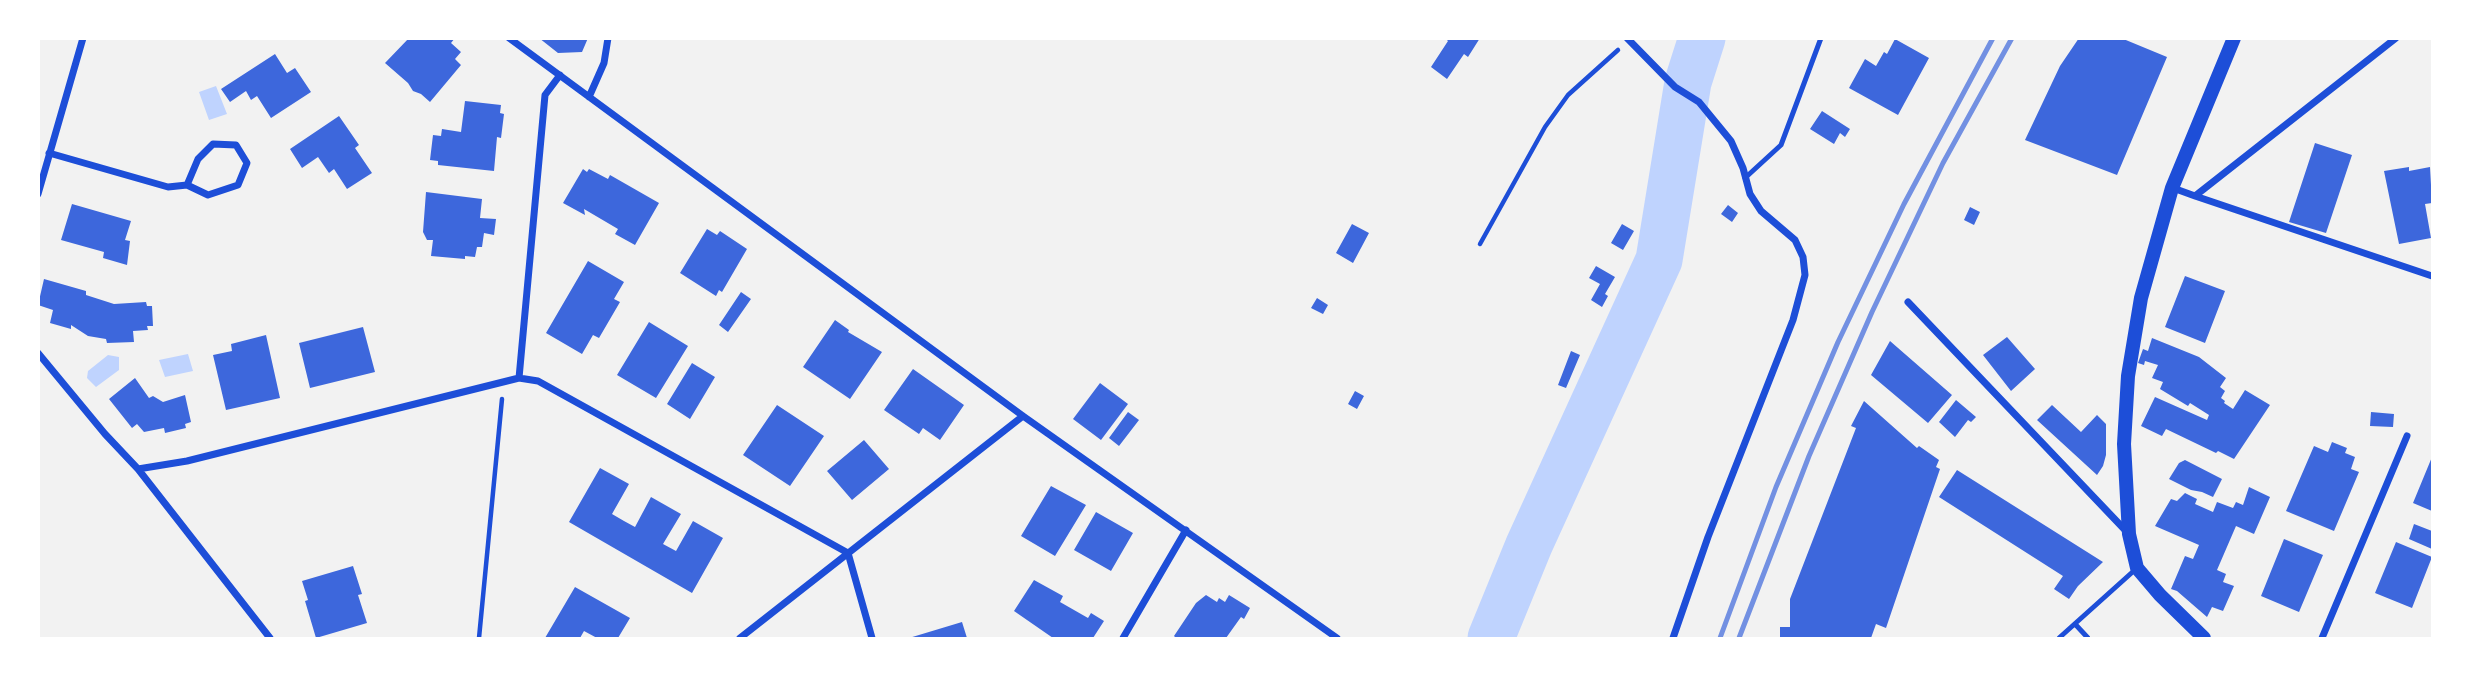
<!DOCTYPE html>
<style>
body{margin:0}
#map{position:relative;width:2471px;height:677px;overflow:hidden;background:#f2f2f2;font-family:Figtree,sans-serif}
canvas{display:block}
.frame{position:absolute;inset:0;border:40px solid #fff;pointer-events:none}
</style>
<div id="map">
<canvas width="2471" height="677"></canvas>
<div class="frame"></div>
</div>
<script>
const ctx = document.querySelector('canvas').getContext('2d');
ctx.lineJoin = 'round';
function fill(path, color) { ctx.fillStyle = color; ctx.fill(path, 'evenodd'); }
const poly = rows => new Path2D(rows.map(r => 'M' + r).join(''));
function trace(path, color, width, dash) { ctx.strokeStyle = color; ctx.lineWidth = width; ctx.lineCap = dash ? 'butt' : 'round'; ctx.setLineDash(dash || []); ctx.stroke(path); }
fill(poly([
 [216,86,227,114,209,120,199,92],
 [188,354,193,371,165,377,159,360],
 [108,355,119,357,119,370,96,387,87,378,88,371]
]), '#bfd3fe');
trace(poly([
 [1491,638,1529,545,1659,260,1688,82,1702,38]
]), '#bfd3fe', 47);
fill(poly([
 [409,38,455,38,451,43,461,52,455,59,461,65,430,102,421,94,413,91,408,83,385,63],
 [539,38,588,38,582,52,558,53],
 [1445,38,1480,38,1468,57,1464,54,1447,79,1431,67,1448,41],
 [2079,38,2121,38,2167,57,2117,175,2025,140,2060,66],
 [1895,39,1929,58,1898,115,1849,88,1865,59,1876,66,1884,52,1887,54],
 [275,54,287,73,295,68,311,92,271,118,257,96,251,100,246,91,230,102,221,89],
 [465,101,501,105,500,113,504,114,501,138,497,137,494,171,438,165,438,161,430,160,433,135,441,136,442,129,461,132],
 [1822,111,1850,129,1845,137,1840,133,1834,144,1810,129],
 [339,116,359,145,355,148,372,173,347,189,334,169,329,173,318,157,302,168,290,149],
 [2315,143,2352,155,2326,233,2289,222],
 [2409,167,2409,171,2430,167,2432,203,2425,204,2431,238,2399,244,2384,171],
 [583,169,587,172,589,169,608,179,610,175,659,203,635,245,615,234,618,229,584,209,585,215,563,203],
 [426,192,482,199,480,218,496,219,494,235,484,233,482,247,477,247,475,257,465,256,465,259,431,256,433,240,427,240,423,232],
 [72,204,131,221,125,240,130,241,127,265,103,258,104,252,61,240],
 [1728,205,1738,213,1732,222,1721,214],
 [1970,207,1980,212,1974,225,1964,220],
 [1352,224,1369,233,1353,263,1336,253],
 [1622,224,1634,231,1623,250,1611,243],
 [707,229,717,235,720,231,747,249,722,292,719,290,716,296,680,273],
 [588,261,624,282,614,299,620,302,599,338,593,335,582,354,546,333],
 [1596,266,1615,277,1605,294,1608,296,1602,307,1591,300,1600,284,1589,278],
 [2185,276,2225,291,2205,343,2165,327],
 [44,279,86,291,86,295,114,304,146,302,147,306,152,306,153,326,147,326,148,330,133,331,134,342,107,343,106,339,88,336,71,325,71,329,50,323,53,310,38,305],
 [741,292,751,299,728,332,719,325],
 [1317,298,1328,305,1323,314,1311,308],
 [835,320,849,330,848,332,882,352,850,399,803,367],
 [649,322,688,346,656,398,617,375],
 [363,327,375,372,310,388,299,343],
 [266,335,280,398,226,410,213,355,232,351,231,344],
 [2007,337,2035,369,2011,391,1983,355],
 [2152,338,2199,357,2226,378,2220,387,2225,391,2221,398,2225,401,2224,403,2233,409,2245,390,2270,405,2234,459,2218,451,2216,453,2166,429,2162,436,2141,426,2155,397,2207,420,2209,415,2190,403,2188,406,2160,389,2163,382,2152,378,2158,365,2145,361,2144,365,2138,363,2143,349,2148,351],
 [1890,341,1952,395,1928,423,1871,375],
 [1571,351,1580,355,1566,388,1558,385],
 [692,363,715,377,690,419,667,404],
 [913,369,964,405,940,440,923,428,919,434,884,410],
 [135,378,149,398,153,396,163,402,185,395,191,422,185,424,186,428,165,433,164,428,144,432,137,424,132,428,109,399],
 [1100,383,1128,404,1101,440,1073,419],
 [1355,391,1364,396,1357,409,1348,404],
 [1956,400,1976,417,1971,422,1968,420,1955,437,1939,422],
 [1864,401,1917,448,1919,446,1939,460,1936,467,1940,469,1886,628,1876,624,1871,638,1780,638,1780,627,1790,627,1790,599,1856,428,1851,426],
 [777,405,824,436,790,486,743,455],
 [2052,405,2081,432,2097,415,2106,424,2106,455,2103,466,2097,475,2037,420],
 [1128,412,1139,420,1119,446,1109,438],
 [2371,412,2394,414,2393,427,2370,426],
 [864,440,889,469,852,500,827,471],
 [2332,442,2347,448,2345,453,2355,457,2351,469,2359,472,2334,531,2286,511,2314,446,2328,452],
 [2432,457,2432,511,2413,503],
 [2185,460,2222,479,2213,497,2202,492,2191,490,2169,479,2179,463],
 [600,468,629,484,612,514,624,521,635,527,651,497,681,514,663,544,676,551,693,521,723,538,692,593,569,522],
 [1957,470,2103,562,2078,586,2069,599,2054,589,2063,576,1939,497],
 [1051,486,1086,505,1055,556,1021,536],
 [2249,487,2270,497,2254,534,2236,526,2217,570,2226,574,2223,582,2234,586,2223,611,2212,607,2207,617,2177,591,2171,589,2185,556,2193,559,2199,545,2155,526,2171,499,2177,501,2185,493,2197,499,2195,504,2213,512,2217,502,2233,508,2236,502,2243,505],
 [1096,512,1133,533,1111,571,1074,550],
 [2414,524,2432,531,2432,549,2409,539],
 [2284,539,2323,555,2299,612,2261,596],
 [2396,542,2432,557,2412,608,2375,593],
 [353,566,362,594,358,595,367,623,316,638,305,601,308,600,302,581],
 [1034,580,1063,596,1060,602,1088,618,1091,613,1104,621,1093,638,1053,638,1014,611],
 [575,587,630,618,618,638,597,638,584,631,580,638,545,638],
 [1206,595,1217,602,1219,598,1225,602,1229,595,1250,608,1244,619,1241,617,1226,638,1176,638,1174,636,1196,603],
 [962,622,967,638,909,638]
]), '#3d67dc');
trace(poly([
 [1480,244,1545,127,1568,95,1618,50],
 [479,638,502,399]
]), '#1d4ed8', 4.5);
trace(poly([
 [1745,178,1781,145,1821,38],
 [2075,624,2088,638],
 [2059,638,2137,568]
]), '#1d4ed8', 5);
trace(poly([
 [509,38,1023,416,1337,638],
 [1627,38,1675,87,1699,102,1731,141,1743,168,1750,194,1761,211,1795,240,1803,257,1805,275,1793,320,1708,537,1673,638],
 [589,97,604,63,608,38],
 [49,153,168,187,187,185,208,195,238,185,247,163,236,145,213,144,198,159,187,185],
 [2173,188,2195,196,2396,38],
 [38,194,83,38],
 [2195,196,2432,276],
 [1908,302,2126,531],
 [38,353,105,434,138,469,270,638],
 [519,378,545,95,560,75],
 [138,469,187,461,519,378,538,381,848,553,872,638],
 [740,638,1023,416],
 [1123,638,1186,530],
 [2322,638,2407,436]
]), '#1d4ed8', 7);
trace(poly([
 [2204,638,2160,595,2137,568,2129,534,2124,444,2128,376,2141,298,2172,188,2234,38]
]), '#1d4ed8', 14);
trace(poly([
 [1720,638,1776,487,1838,342,1904,204,1993,38],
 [1739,638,1809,456,1872,312,1943,163,2012,38]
]), '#7290e2', 5);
</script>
